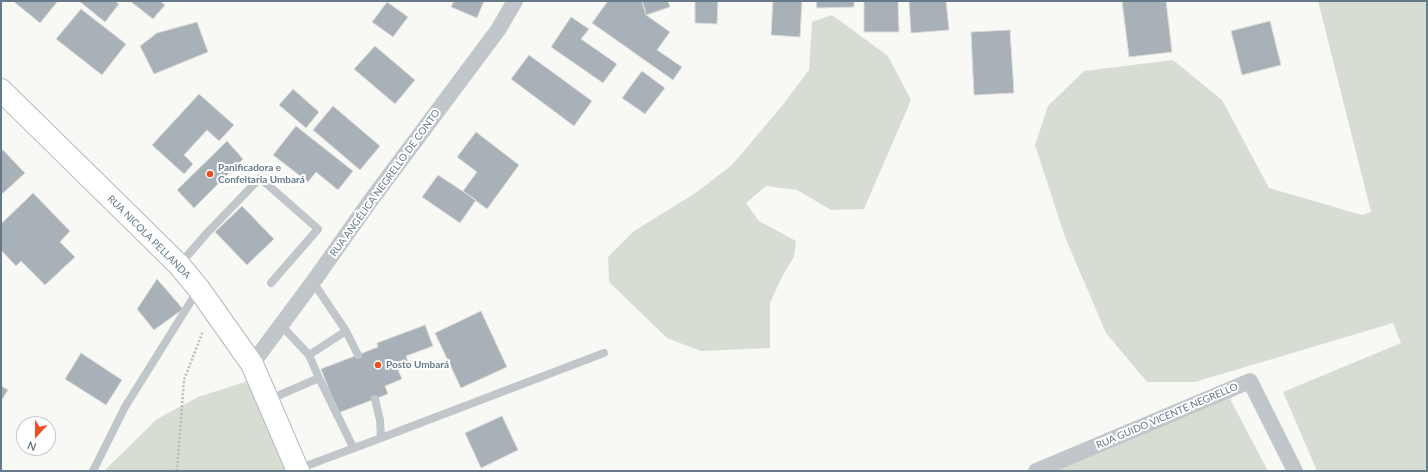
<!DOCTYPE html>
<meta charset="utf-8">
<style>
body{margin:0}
#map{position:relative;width:1428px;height:472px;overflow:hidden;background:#f8f8f5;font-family:Lato,sans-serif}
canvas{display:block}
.frame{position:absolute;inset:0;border:2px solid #667988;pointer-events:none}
.north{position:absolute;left:16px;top:416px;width:40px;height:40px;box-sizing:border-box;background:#fff;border:1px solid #c2c9cf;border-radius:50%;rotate:202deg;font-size:11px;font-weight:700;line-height:16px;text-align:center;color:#667988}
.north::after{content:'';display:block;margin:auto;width:14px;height:18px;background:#ea5024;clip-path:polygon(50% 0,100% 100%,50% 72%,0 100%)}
</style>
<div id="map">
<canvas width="1428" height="472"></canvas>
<div class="frame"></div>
<div class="north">N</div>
</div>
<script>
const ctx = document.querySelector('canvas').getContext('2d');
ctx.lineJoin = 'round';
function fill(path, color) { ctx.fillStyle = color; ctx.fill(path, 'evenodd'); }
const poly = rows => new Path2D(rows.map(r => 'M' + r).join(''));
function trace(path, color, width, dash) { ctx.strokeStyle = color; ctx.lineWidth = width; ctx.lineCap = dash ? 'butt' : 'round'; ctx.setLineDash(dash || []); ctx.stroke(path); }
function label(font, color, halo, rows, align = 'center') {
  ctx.font = font + ' Lato,sans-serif'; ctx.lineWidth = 4; ctx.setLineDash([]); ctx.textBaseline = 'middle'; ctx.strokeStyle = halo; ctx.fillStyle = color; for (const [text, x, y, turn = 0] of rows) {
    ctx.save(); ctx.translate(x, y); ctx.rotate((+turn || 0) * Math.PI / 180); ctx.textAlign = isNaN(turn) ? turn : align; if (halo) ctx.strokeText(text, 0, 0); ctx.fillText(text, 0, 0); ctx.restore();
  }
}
fill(poly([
 [1318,1,1427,1,1427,471,1317,471,1283,392,1401,343,1393,323,1195,382,1147,382,1106,333,1065,237,1035,145,1048,106,1084,71,1173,60,1222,100,1269,188,1362,215,1371,212],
 [832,15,888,56,911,100,864,209,831,210,797,190,766,186,746,203,759,221,796,241,794,257,783,275,770,303,770,348,701,351,667,338,609,282,608,257,634,231,694,194,732,165,781,107,809,70,812,22],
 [248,381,286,471,104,471,157,419,198,397],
 [1229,397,1268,471,1056,471]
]), '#d8ddd4');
const building = poly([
 [13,1,58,1,40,23,13,1],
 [79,1,115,1,119,4,105,22,79,1],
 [130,1,160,1,165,5,153,19,130,1],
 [454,1,484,1,477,18,451,7,454,1],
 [608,1,642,1,646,15,670,32,657,50,682,67,673,80,592,23,608,1],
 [642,1,668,1,670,7,646,15,642,1],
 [695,1,718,1,717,24,695,23,695,1],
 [773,1,802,1,800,37,771,35,773,1],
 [816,1,854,1,854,7,817,8,816,1],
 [864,1,898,1,899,32,864,32,864,1],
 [909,1,946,1,949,30,911,33,909,1],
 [1122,1,1166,1,1172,52,1129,57,1122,1],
 [387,2,408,17,393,37,372,22,387,2],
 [81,9,126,44,102,75,56,39,81,9],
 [571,17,589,29,581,39,617,64,603,83,551,47,571,17],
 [1270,21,1281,65,1242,75,1231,31,1270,21],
 [197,22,208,52,154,74,140,46,157,33,197,22],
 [1010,30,1014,93,974,95,971,32,1010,30],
 [375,46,415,80,395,104,354,69,375,46],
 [529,55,592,101,574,126,511,79,529,55],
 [642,71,665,88,645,114,622,98,642,71],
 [293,89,319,112,306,128,279,105,293,89],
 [199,94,234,125,219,141,207,130,184,155,193,164,184,174,152,145,199,94],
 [333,106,380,146,360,170,313,130,333,106],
 [296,126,353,171,338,190,316,172,308,182,273,155,296,126],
 [476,132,519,165,487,209,463,191,477,172,457,157,476,132],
 [227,141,243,159,194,208,177,190,227,141],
 [3,150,25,173,1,195,1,152,3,150],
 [438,175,476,200,460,223,422,197,438,175],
 [33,193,70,231,60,242,75,257,45,285,21,261,16,266,1,250,1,224,33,193],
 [242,206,274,239,247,265,215,232,242,206],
 [157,279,183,309,154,330,137,309,157,279],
 [481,311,507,367,461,388,435,333,481,311],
 [425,325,433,346,406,356,409,365,398,370,402,379,385,386,388,394,338,413,321,369,378,347,377,343,425,325],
 [81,353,122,380,106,405,65,379,81,353],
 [1,386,8,390,1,401,1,386],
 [502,416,518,450,481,468,465,433,502,416]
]);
fill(building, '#a8b1b8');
trace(building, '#dadad8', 1);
const secondary = poly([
 [1,90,179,265,199,289,252,364,298,471]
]);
trace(secondary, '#b3babf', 24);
trace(poly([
 [177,471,184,380,203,331]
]), '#b9bdc0', 2.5, [2, 2]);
trace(poly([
 [180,264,207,233,260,178,318,229,271,283],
 [313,282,346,331,358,355],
 [280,324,309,355],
 [319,378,353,447],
 [268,400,319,378,309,355,346,331],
 [381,438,604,353],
 [298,469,381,438,380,420,375,399],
 [93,471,125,407,198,290]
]), '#c1c6ca', 8);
trace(poly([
 [252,364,313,282,371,200,498,30,515,1],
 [1036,471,1250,381,1295,471]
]), '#c1c6ca', 16);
trace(secondary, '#fff', 22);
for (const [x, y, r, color] of [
 [210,174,4,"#ea5024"],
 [378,365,4,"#ea5024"]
]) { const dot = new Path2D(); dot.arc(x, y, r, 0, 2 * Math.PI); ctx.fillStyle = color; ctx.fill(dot); trace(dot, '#fff', 1.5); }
label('bold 10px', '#667988', '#fff', [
 ["Panificadora e",218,168],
 ["Confeitaria Umbará",218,180],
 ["Posto Umbará",386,365]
], 'left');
label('10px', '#667988', '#fff', [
 ["RUA ANGÉLICA NEGRELLO DE CONTO",385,183,-54],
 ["RUA NICOLA PELLANDA",149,237,45],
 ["RUA GUIDO VICENTE NEGRELLO",1167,416,-23]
]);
</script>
